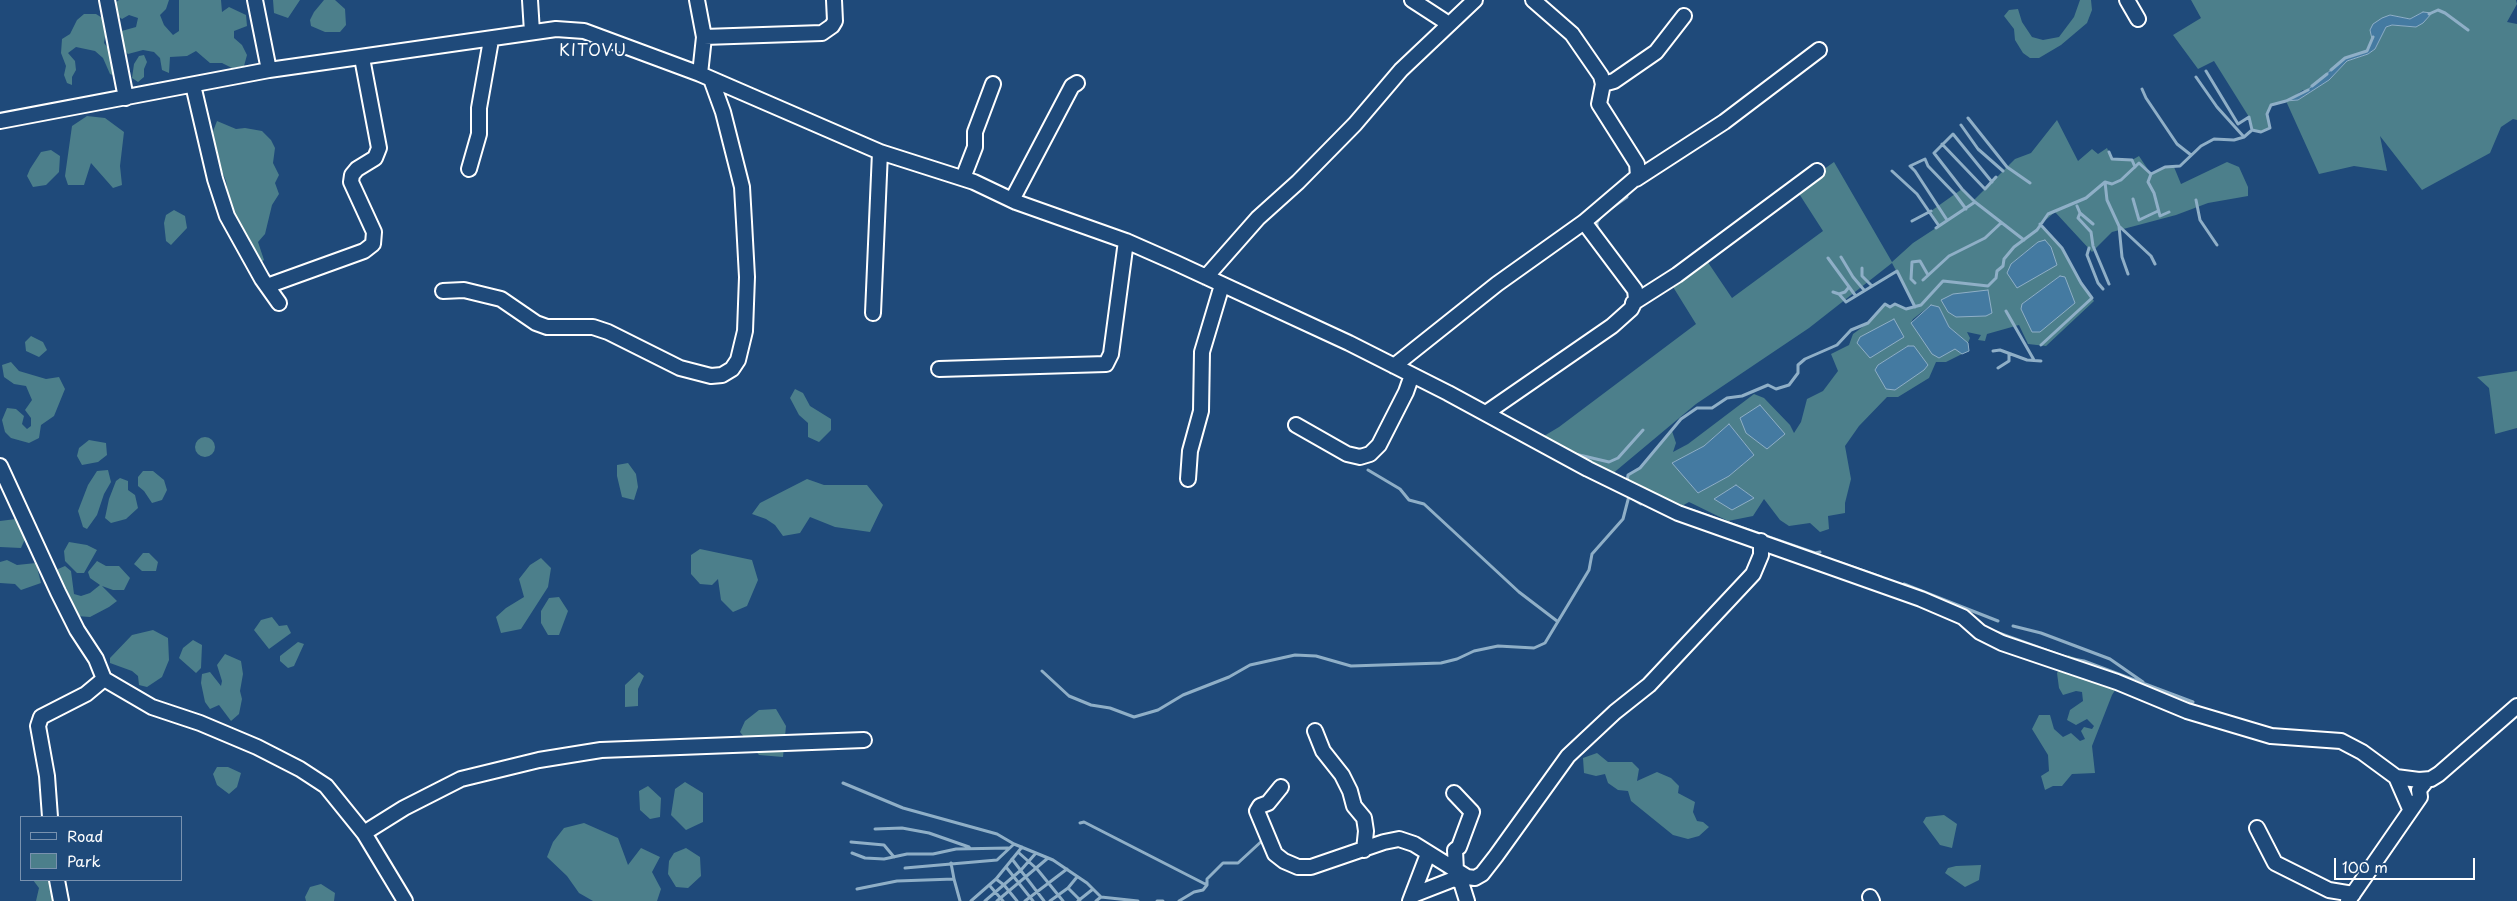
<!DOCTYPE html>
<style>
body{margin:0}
#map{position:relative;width:2517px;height:901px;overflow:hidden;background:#1f4a7a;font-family:"Playpen Sans",sans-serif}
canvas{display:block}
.legend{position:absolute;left:20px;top:816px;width:162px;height:65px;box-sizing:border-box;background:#1f4a7a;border:1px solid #7992af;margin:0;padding:6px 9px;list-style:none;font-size:15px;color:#fff}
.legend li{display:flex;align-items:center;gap:10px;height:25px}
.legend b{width:25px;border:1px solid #7992af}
.scale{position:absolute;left:2334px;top:858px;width:141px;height:22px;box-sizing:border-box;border:2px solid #fff;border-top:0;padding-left:6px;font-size:15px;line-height:18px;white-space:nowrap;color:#fff;-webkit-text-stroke:4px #1f4a7a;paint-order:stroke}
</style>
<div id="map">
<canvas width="2517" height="901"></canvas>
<ul class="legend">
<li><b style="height:6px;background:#1f4a7a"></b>Road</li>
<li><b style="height:14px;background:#4c7f8b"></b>Park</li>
</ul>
<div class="scale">100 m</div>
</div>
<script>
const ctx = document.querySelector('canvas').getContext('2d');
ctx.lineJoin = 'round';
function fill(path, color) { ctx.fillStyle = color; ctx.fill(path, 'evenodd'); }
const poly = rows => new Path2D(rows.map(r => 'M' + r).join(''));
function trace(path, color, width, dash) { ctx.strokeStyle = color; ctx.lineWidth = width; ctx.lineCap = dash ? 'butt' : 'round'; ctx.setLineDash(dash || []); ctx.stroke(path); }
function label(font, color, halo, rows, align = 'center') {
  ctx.font = font + ' "Playpen Sans",sans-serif'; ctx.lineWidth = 4; ctx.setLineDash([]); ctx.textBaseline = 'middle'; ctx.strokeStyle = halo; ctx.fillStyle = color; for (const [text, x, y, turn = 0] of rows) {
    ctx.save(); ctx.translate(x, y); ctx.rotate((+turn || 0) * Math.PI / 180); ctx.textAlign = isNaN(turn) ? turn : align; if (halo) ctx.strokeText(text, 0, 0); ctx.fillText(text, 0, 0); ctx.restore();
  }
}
fill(poly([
 [119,0,169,0,166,9,160,15,164,25,173,35,179,31,179,0,221,0,222,12,229,7,246,15,247,26,234,31,234,38,242,45,247,55,244,66,232,68,222,63,210,63,196,51,187,56,170,57,169,73,162,70,160,58,154,52,143,50,128,54,121,47,118,32,136,27,138,18,129,15,122,19,114,13,112,5],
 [273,0,300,0,288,18,274,13],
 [324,0,335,0,345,9,346,25,340,32,325,32,311,26,310,20,314,12],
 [2080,0,2091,0,2092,10,2087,23,2061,45,2039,58,2030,58,2023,53,2015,40,2014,29,2004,16,2009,10,2018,9,2022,22,2032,37,2043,40,2059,37,2074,17],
 [2191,0,2516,0,2517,4,2507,22,2517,24,2517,120,2513,119,2501,127,2490,153,2422,190,2380,136,2387,171,2354,166,2319,174,2286,101,2271,105,2267,114,2270,128,2261,132,2252,130,2249,117,2214,61,2198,69,2173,35,2201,18],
 [2423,12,2416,27,2392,25,2386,27,2375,49,2368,54,2347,61,2329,80,2298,100,2287,101,2303,90,2305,92,2345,58,2367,51,2372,39,2390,15,2410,19],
 [84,14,96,14,104,19,106,30,104,43,111,52,115,76,110,74,103,58,95,51,76,47,68,53,75,61,76,70,72,77,72,85,67,83,64,75,66,66,61,53,62,39,70,34,77,20],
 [144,55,147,62,144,69,144,77,138,82,132,78,134,64,139,56],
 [87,116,105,118,124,132,120,166,122,185,113,188,91,163,84,185,68,185,65,176,72,126],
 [2057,120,2078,161,2092,149,2098,154,2107,148,2112,159,2132,160,2139,156,2151,174,2165,167,2174,167,2181,184,2227,162,2239,167,2248,187,2248,196,2208,203,2176,215,2112,232,2092,252,2055,212,2041,224,2062,248,2081,283,2094,301,2046,346,2028,344,2019,325,1987,334,1985,341,1978,340,1981,335,1967,332,1970,338,1968,343,1949,327,1939,307,1931,305,1913,319,1911,323,1939,358,1955,348,1962,354,1946,362,1936,362,1929,378,1898,397,1887,397,1859,426,1845,446,1851,479,1845,503,1845,513,1828,516,1829,529,1820,532,1810,523,1789,526,1780,520,1764,499,1753,516,1728,521,1689,502,1680,507,1627,482,1628,475,1640,467,1672,431,1676,443,1673,452,1688,444,1754,394,1764,398,1790,425,1794,433,1801,422,1807,399,1823,391,1838,371,1831,354,1849,345,1853,334,1868,323,1885,304,1890,307,1895,304,1906,309,1915,307,1892,263,1809,328,1696,404,1611,475,1546,441,1544,436,1559,427,1696,324,1670,282,1705,258,1732,298,1823,231,1796,189,1834,162,1892,262,1913,243,1939,226,1931,211,1962,189,1974,200,2015,159,2031,153],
 [2038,242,2017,287,2011,264],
 [2060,276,2075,303,2053,320,2022,304],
 [1908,346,1928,365,1895,390,1875,370,1878,365],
 [1729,424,1754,455,1729,476,1698,493,1673,463,1704,446],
 [1736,485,1754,498,1714,499,1715,499],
 [217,121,236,129,245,128,262,131,271,140,275,148,273,163,279,175,275,183,279,194,272,205,265,234,258,242,264,260,259,264,232,216,226,181,215,155,212,134],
 [51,150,60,156,59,172,46,185,33,187,27,176,30,169,41,152],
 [174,210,185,216,187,228,171,245,166,241,164,223,166,215],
 [31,336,43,342,47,350,39,357,26,351,25,342],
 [11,362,19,371,46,379,59,377,65,389,54,416,41,425,39,438,29,443,11,438,5,432,2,420,7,408,16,409,24,416,22,424,27,429,31,426,31,418,25,410,32,400,26,386,14,384,4,377,2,365],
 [2517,371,2517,428,2495,434,2489,388,2477,377],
 [795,389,803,393,810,406,831,419,831,430,819,442,808,437,808,423,799,415,790,398],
 '195 447a10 10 0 1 1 20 0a10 10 0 1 1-20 0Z',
 [89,440,106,443,107,455,98,462,82,465,77,456,79,448],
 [628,463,636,474,638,487,634,500,622,497,617,476,617,465],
 [108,470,111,482,104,494,97,515,87,529,83,527,78,511,88,485,97,471],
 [143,471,153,471,164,480,167,490,162,500,152,503,144,491,138,486,138,477],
 [120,478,128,481,128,490,135,495,138,508,126,519,111,523,105,518,109,499,116,481],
 [807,479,824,485,867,485,883,505,870,532,835,527,810,517,800,533,783,536,775,525,766,519,752,514,760,503],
 [16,519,25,539,21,548,0,547,0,521],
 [69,542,87,545,97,550,84,573,77,573,65,561,64,551],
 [700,549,752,560,758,580,747,606,733,612,721,600,718,579,712,585,700,584,691,574,691,555],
 [143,553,149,553,158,562,156,571,142,571,134,564],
 [541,558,551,568,548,587,521,629,501,633,496,617,506,608,524,597,519,579,530,565],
 [7,560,17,565,36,563,41,583,21,590,15,584,0,583,0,562],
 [97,561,106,566,119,566,130,578,124,590,113,590,102,586,117,601,109,607,90,617,77,616,58,580,58,569,65,566,71,571,74,594,81,596,90,593,100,585,90,578,88,572],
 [559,597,568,611,559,635,548,635,541,623,541,611,549,598],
 [272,617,279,626,287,625,291,633,269,649,254,630,261,620],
 [153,630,168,638,169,660,162,677,147,687,139,685,138,676,132,671,110,663,110,658,132,635],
 [193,640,202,645,201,668,196,673,179,658,183,648],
 [298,642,304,644,294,666,288,668,280,661,280,656],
 [225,654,241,661,243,674,240,691,242,699,239,714,231,721,219,705,210,709,205,702,201,683,202,674,210,672,221,686,222,681,217,665],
 [2068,655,2124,676,2112,695,2092,746,2095,773,2072,774,2062,786,2053,786,2045,790,2041,776,2049,771,2048,755,2032,729,2039,715,2050,715,2054,729,2063,737,2071,733,2080,741,2085,739,2081,731,2084,727,2092,729,2094,726,2087,719,2076,725,2067,720,2070,710,2083,701,2082,692,2076,691,2063,695,2059,688,2057,673],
 [639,672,644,676,638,689,638,706,625,707,625,685],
 [776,709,786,726,783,757,759,755,740,732,745,721,759,710],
 [1597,753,1608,762,1632,762,1639,769,1637,781,1657,772,1671,778,1679,786,1678,793,1695,802,1693,812,1697,821,1703,822,1709,827,1699,836,1688,839,1673,835,1631,801,1628,791,1618,790,1608,783,1605,774,1596,776,1584,773,1583,758],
 [217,767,228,767,241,773,237,787,229,794,217,785,213,774],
 [685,782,703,793,703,822,686,830,671,815,675,789],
 [648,786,661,798,660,817,650,819,640,810,639,791],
 [1944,815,1957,824,1952,848,1940,845,1923,822,1926,817],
 [584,823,618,838,628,865,641,848,660,857,652,872,661,889,657,901,593,901,579,893,567,876,547,857,553,842,564,828],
 [686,848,700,857,701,876,688,888,676,887,668,874,669,861,674,853],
 [1981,865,1979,880,1965,887,1945,873,1948,868,1956,866],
 [33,880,53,880,57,901,36,901,39,888],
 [321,884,335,893,334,901,306,901,305,897,310,887]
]), '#4c7f8b');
const water = poly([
 [2423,12,2432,13,2423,23,2416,27,2392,25,2386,27,2375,49,2368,54,2347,61,2329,80,2298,100,2286,101,2305,92,2345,58,2367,51,2372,39,2370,30,2373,24,2382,18,2390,15,2410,19,2423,12],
 [2045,240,2051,247,2057,265,2017,288,2007,273,2011,264,2038,242,2045,240],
 [2060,276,2065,277,2075,303,2040,332,2032,332,2021,309,2022,304,2060,276],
 [1988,290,1992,313,1986,316,1956,317,1948,312,1941,300,1953,294,1988,290],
 [1931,305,1939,307,1949,327,1968,343,1969,351,1962,354,1955,349,1939,358,1932,354,1911,323,1931,305],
 [1894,319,1904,337,1870,358,1857,343,1860,337,1894,319],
 [1908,346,1914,346,1928,365,1924,370,1895,390,1886,389,1875,370,1878,365,1908,346],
 [1760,405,1785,434,1767,449,1746,433,1740,418,1760,405],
 [1729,424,1754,455,1729,476,1698,493,1672,463,1704,446,1729,424],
 [1736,485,1754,498,1732,510,1714,499,1736,485]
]);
fill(water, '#447aa1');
trace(water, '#8fafc7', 1);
trace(poly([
 [2429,14,2438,10,2445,13,2468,30],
 [2331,70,2345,58,2367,51,2373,37],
 [2206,71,2238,124,2249,117,2252,130],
 [2196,77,2217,107,2244,137],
 [2312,86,2327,74],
 [2142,89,2146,98,2177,144,2191,155],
 [1968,118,2007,167,2030,183],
 [1961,125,1978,149,2003,171],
 [1942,144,1985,189,1996,177],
 [2109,152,2112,159,2132,160,2135,167],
 [1892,171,1917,194,1939,226],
 [2151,174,2148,182,2154,193,2160,216,2169,212],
 [2105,182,2107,200,2119,226,2122,257,2128,274],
 [2133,199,2139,220,2158,211],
 [2196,200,2200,220,2217,245],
 [1975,202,1962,189,1934,153,1953,134,1992,182],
 [2077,206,2080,213,2078,218,2091,232,2093,246,2109,284],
 [2080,213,2093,224],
 [1947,220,1915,171,1910,166,1925,159,1928,166,1955,194,1966,209],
 [1912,221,1931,211],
 [2040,224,2062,248,2081,283,2092,298,2041,345],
 [2120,227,2151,256,2155,264],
 [1936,228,1975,202,2024,240],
 [1597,230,1597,222,1603,214,1627,197],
 [2089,248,2087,255,2098,283,2103,289],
 [1841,257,1853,277,1864,290],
 [1828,258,1855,295],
 [1862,268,1862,276,1872,286],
 [1923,280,1949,256,1985,238,2001,223],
 [1915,283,1911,279,1912,262,1920,261,1928,275],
 [1833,292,1839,294,1846,302,1897,271,1915,307],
 [1839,294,1845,292,1849,287],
 [2006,311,2034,360],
 [1993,351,2000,350,2027,360,2041,361],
 [1998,368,2009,361,2009,354],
 [1575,454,1609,462,1618,458,1643,430],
 [1368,470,1400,489,1409,500,1424,504,1519,592,1557,621],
 [1627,482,1628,475,1640,468,1681,419,1697,408,1712,408,1727,398,1742,396,1768,385,1776,389,1789,385,1798,373,1798,365,1805,359,1837,345,1851,330,1868,323,1885,304,1890,307,1895,304,1906,309,1921,305,1943,281,1988,286,1996,278,1997,271,2003,266,2004,259,2014,247,2037,230,2048,214,2086,198,2105,182,2112,184,2121,180,2139,163,2151,174,2165,167,2180,166,2201,146,2214,139,2234,140,2244,137,2252,130,2261,132,2270,128,2267,114,2271,105,2286,101,2308,90],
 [1628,496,1641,504],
 [1691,510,1815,553,1820,552],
 [1838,562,1881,577],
 [1904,584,1998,621],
 [2013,626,2041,633,2110,659,2143,682],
 [1996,632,2068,658,2084,661,2193,702],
 [1042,671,1069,696,1091,705,1110,708,1134,717,1158,710,1183,695,1229,677,1250,665,1295,655,1316,656,1351,666,1441,663,1457,659,1474,651,1498,646,1534,648,1545,643,1589,570,1592,554,1623,519,1629,496],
 [2180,701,2189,704],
 [2264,727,2278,730],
 [843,783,903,808,997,834,1014,844],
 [1080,823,1084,822,1207,885],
 [875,829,902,828,929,833,969,847],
 [851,842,884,845,894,857],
 [1022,847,1018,852,1037,869,1063,901],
 [852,853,865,858,884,859,907,854,933,854,956,849,1008,848],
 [1012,859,1044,901],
 [1006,867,1033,901],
 [905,868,997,860,1014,844,1053,860,1087,883,1101,897],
 [954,879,960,901],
 [996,879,1004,885,1017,901],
 [990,886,1003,901],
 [1068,888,1080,900],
 [857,889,897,881,954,879,951,863],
 [971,901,996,879,1018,852],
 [985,901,1021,870,1036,853],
 [997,901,1048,858],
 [1025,901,1067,869],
 [1050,901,1068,888,1077,877],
 [1078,901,1093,889],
 [1096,901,1101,897,1138,901],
 [1157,901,1163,901],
 [1179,901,1194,892,1203,890,1207,885,1207,879,1223,863,1238,863,1264,839]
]), '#8fafc7', 3);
const minor = poly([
 [107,0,126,98],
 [255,0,269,70],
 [530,0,532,32],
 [697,0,704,37,700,74],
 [1412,0,1449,24],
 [2127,0,2138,19],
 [704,37,822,33,832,26,835,21,834,0],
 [1603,84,1614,81,1656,52,1684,16],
 [193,85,215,179,227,216,262,279,279,303],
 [0,121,269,70,556,29,584,31,700,74,880,152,974,182,1016,202,1126,241,1176,263,1349,343,1448,393,1588,469,1678,513,1921,599,1963,617,1980,632,2002,643,2117,682,2187,711,2271,736,2341,741,2362,752,2396,777,2419,780,2431,779,2439,774,2517,706],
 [469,169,479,134,479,108,491,40],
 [963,178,975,147,975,132,993,84],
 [1636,179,1724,122,1819,50],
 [1012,200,1072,86,1077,83],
 [1206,277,1258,218,1298,182,1355,124,1401,70,1475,0],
 [267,286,364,251,373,244,374,232,351,182,352,175,357,169,375,158,379,148,362,58],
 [443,291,464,290,501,299,536,323,547,327,593,327,608,332,680,368,711,376,722,375,732,369,738,360,745,331,747,277,744,222,742,187,723,112,711,79],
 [1633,303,1677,275,1817,171],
 [873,313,880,152],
 [1394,366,1497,284,1584,222,1638,176,1637,164,1599,104,1603,84,1601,76,1572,34,1533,0],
 [939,369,1106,364,1111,354,1126,241],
 [1486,413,1612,326,1631,309,1636,299,1635,290,1584,222],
 [1296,425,1347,454,1360,457,1370,454,1379,445,1406,392,1412,375],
 [0,466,58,592,77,630,96,659,104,679,152,707,200,723,257,747,300,769,326,786,364,833,405,901],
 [1188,479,1190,451,1201,411,1202,352,1222,285],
 [1315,731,1323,751,1342,775,1350,791,1354,806,1364,818,1366,831,1364,850],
 [2396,777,2410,809],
 [1281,787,1268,803,1260,806,1257,811,1275,854,1284,861,1298,867,1311,867,1384,842,1399,839,1414,844,1467,877,1475,878,1482,874,1496,856,1568,756,1615,712,1649,685,1753,574,1761,555,1761,541],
 [1454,793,1472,812,1459,847,1455,850,1456,871],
 [50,817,47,776,38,726,41,717,86,694,104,679],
 [2257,828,2275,863,2329,890,2353,894],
 [364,833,404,808,461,779,539,760,601,750,864,740],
 [1456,875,1461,882,1467,901],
 [57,880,61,901],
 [1413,895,1454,879,1459,881],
 [1870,897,1872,901],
 [1410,901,1428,854],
 [2348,901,2420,797,2419,790,2427,780]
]);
trace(minor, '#fff', 18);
trace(minor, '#1f4a7a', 14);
ctx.letterSpacing = '1px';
label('16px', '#fff', '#1f4a7a', [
 ["KITOVU",593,52]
]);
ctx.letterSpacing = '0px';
</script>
